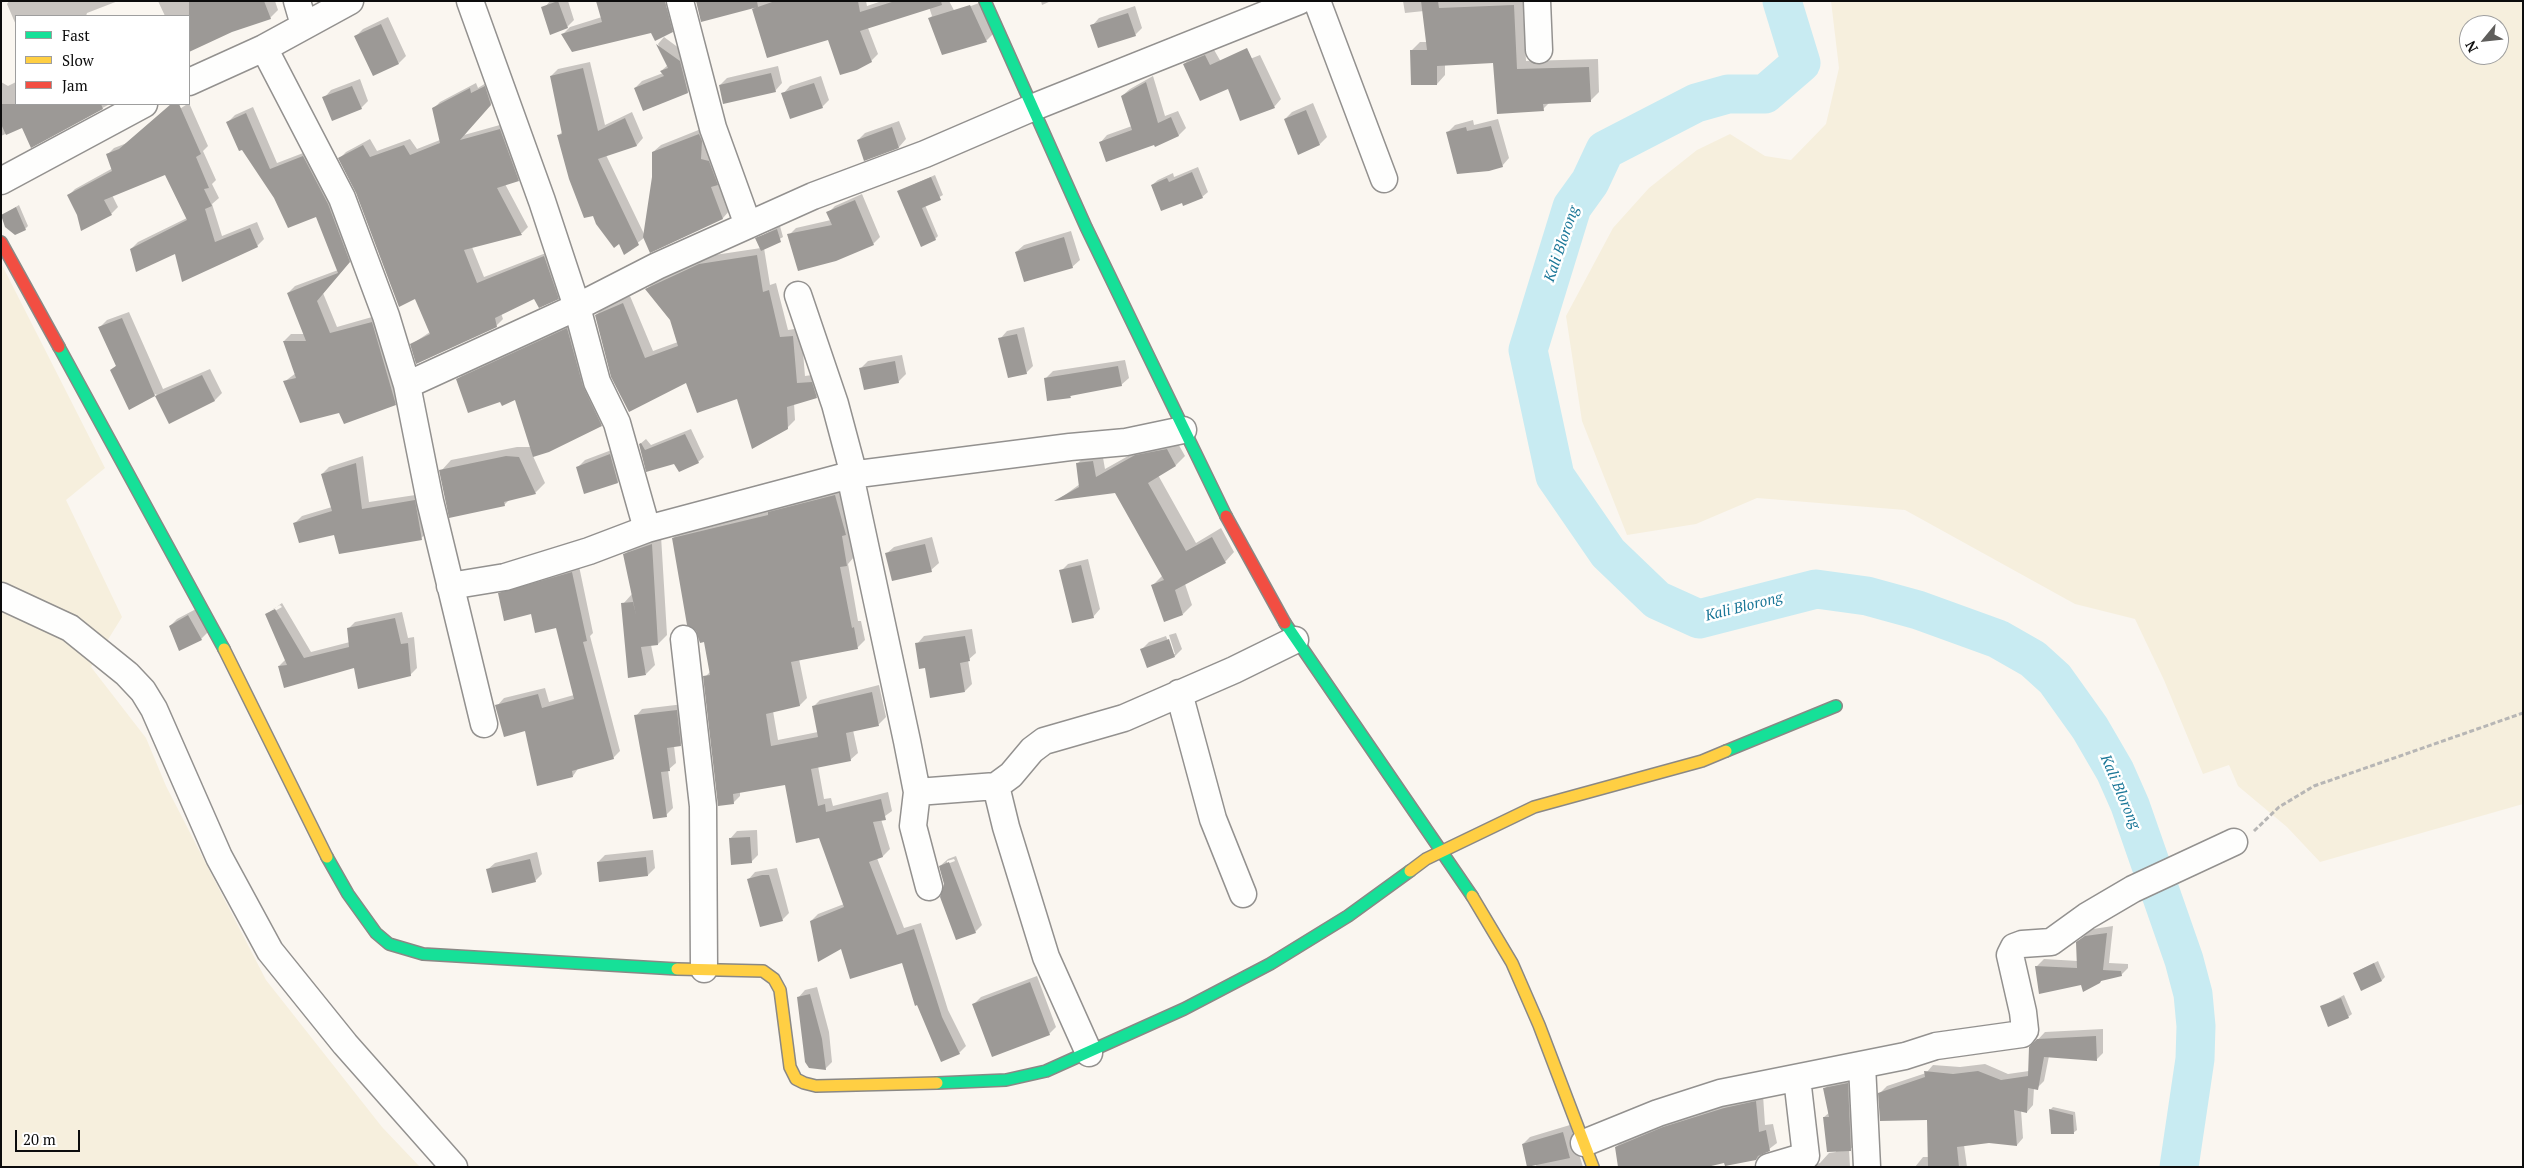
<!DOCTYPE html>
<style>
body{margin:0}
#map{position:relative;width:2524px;height:1168px;overflow:hidden;background:#faf6f0;font-family:"PT Serif",serif}
canvas{display:block}
.frame{position:absolute;inset:0;border:2px solid #0c0c0c;pointer-events:none}
.legend{position:absolute;left:15px;top:15px;width:175px;height:90px;box-sizing:border-box;background:#fff;border:1px solid #9e9e9e;margin:0;padding:6px 9px;list-style:none;font-size:15px;color:#0c0c0c}
.legend li{display:flex;align-items:center;gap:10px;height:25px}
.legend b{width:25px;border:1px solid #9e9e9e}
.north{position:absolute;left:2459px;top:15px;width:50px;height:50px;box-sizing:border-box;background:#fff;border:1px solid #9e9e9e;border-radius:50%;rotate:242deg;font-size:14px;font-weight:700;line-height:20px;text-align:center;color:#0c0c0c}
.north::after{content:'';display:block;margin:auto;width:18px;height:22px;background:#5f5e5c;clip-path:polygon(50% 0,100% 100%,50% 72%,0 100%)}
.scale{position:absolute;left:15px;top:1130px;width:65px;height:22px;box-sizing:border-box;border:2px solid #0c0c0c;border-top:0;padding-left:6px;font-size:15px;line-height:18px;white-space:nowrap;color:#0c0c0c;-webkit-text-stroke:4px #fff;paint-order:stroke}
</style>
<div id="map">
<canvas width="2524" height="1168"></canvas>
<div class="frame"></div>
<ul class="legend">
<li><b style="height:6px;background:#16e098"></b>Fast</li>
<li><b style="height:6px;background:#ffcf43"></b>Slow</li>
<li><b style="height:6px;background:#f24e42"></b>Jam</li>
</ul>
<div class="north">N</div>
<div class="scale">20 m</div>
</div>
<script>
const ctx = document.querySelector('canvas').getContext('2d');
ctx.lineJoin = 'round';
function fill(path, color) { ctx.fillStyle = color; ctx.fill(path, 'evenodd'); }
const poly = rows => new Path2D(rows.map(r => 'M' + r).join(''));
function trace(path, color, width, dash) { ctx.strokeStyle = color; ctx.lineWidth = width; ctx.lineCap = dash ? 'butt' : 'round'; ctx.setLineDash(dash || []); ctx.stroke(path); }
function label(font, color, halo, rows, align = 'center') {
  ctx.font = font + ' "PT Serif",serif'; ctx.lineWidth = 5; ctx.setLineDash([]); ctx.textBaseline = 'middle'; ctx.strokeStyle = halo; ctx.fillStyle = color; for (const [text, x, y, turn = 0] of rows) {
    ctx.save(); ctx.translate(x, y); ctx.rotate((+turn || 0) * Math.PI / 180); ctx.textAlign = isNaN(turn) ? turn : align; if (halo) ctx.strokeText(text, 0, 0); ctx.fillText(text, 0, 0); ctx.restore();
  }
}
fill(poly([
 [1831,1,2523,1,2523,804,2320,862,2287,827,2238,786,2229,765,2203,774,2164,680,2135,619,2075,604,1905,510,1757,498,1696,524,1627,535,1582,421,1566,316,1613,228,1649,188,1697,150,1730,134,1765,156,1791,160,1826,124,1839,68],
 [2469,25,2499,25,2499,55,2469,55],
 [1,263,105,468,66,500,122,617,91,667,146,738,166,786,266,980,382,1127,420,1167,1,1167]
]), '#f6efdd');
fill(poly([
 [9,1,118,1,87,13,86,16,16,16,16,25,7,4],
 [158,1,275,1,278,10,270,18,232,31,189,51,189,16,165,16],
 [550,1,568,1,574,20,567,27,545,7],
 [700,1,866,1,867,6,882,1,921,1,868,28,878,54,871,61,829,39,767,57,753,7],
 [927,1,949,1,955,12,979,3,993,34,986,41,929,19,932,16],
 [1041,1,1051,1,1042,5],
 [1403,1,1523,1,1526,61,1598,59,1599,92,1590,101,1550,102,1543,109,1494,62,1445,64,1445,75,1437,84,1411,51,1420,42,1427,42,1424,11,1405,13],
 [674,5,679,24,672,31,654,14],
 [1135,6,1142,28,1135,35,1092,26,1099,18],
 [388,17,406,56,399,63,356,36,363,29],
 [602,17,634,36,563,34,570,27],
 [664,37,687,54,695,85,688,92,635,88,642,81,663,73,661,71,668,65,658,44],
 [1213,48,1225,69,1260,55,1281,99,1274,107,1184,64,1192,57],
 [590,62,605,125,632,112,643,138,637,145,606,155,645,236,654,177,653,152,661,145,706,127,708,133,707,152,716,154,724,176,718,182,730,210,723,218,650,251,645,237,625,253,558,136,563,131,551,76,558,69],
 [778,66,782,83,775,91,720,85,727,78],
 [821,76,829,100,822,107,783,94,790,86],
 [1153,76,1165,116,1178,111,1186,128,1179,135,1154,143,1100,143,1107,135,1132,126,1122,96,1130,89],
 [360,79,368,101,361,108,324,98,331,90],
 [491,80,497,97,464,135,507,123,525,174,518,180,505,184,528,227,522,233,472,247,484,277,551,251,565,291,558,298,534,297,501,313,503,319,496,326,412,344,430,332,416,298,340,158,346,152,370,139,377,151,410,139,417,149,440,140,433,109,440,102,476,83,478,88],
 [1,82,8,86,16,82,16,104,110,104,31,146,22,126,1,136],
 [189,103,208,146,203,151,216,180,212,184,219,198,212,204,222,236,257,222,264,239,257,246,131,249,138,242,187,218,166,173,112,195,118,207,111,214,79,215,68,196,75,189,113,168,107,155,114,148,127,143],
 [1313,103,1327,137,1320,144,1285,119,1292,112],
 [253,107,277,163,311,150,356,254,323,293,337,327,379,315,402,397,395,404,340,411,284,382,296,373,284,341,291,334,305,334,288,293,295,286,338,270,317,215,275,197,228,122,235,115],
 [1498,119,1509,158,1502,166,1448,132,1455,125,1473,120,1474,125],
 [899,121,906,139,899,147,865,159,858,140,865,133],
 [1198,167,1208,192,1202,197,1183,201,1152,185,1158,180,1173,173,1174,177],
 [935,175,943,195,925,205,938,236,935,239,899,191],
 [862,194,880,237,873,244,789,235,796,228,831,220,828,213,835,206],
 [19,205,28,226,25,229,3,215],
 [780,226,783,237,764,248,770,285,776,283,788,330,801,328,805,376,819,374,824,389,816,397,794,403,795,420,787,428,738,397,686,381,629,411,596,315,604,307,630,296,653,351,678,342,671,319,647,289,655,281,708,256,761,248,756,239],
 [1071,231,1080,260,1072,267,1016,252,1024,245],
 [129,312,163,389,210,369,222,393,215,400,170,422,156,394,130,408,111,370,117,365,100,327,107,320],
 [575,321,609,416,601,425,533,456,545,483,535,493,509,500,504,505,441,471,451,460,517,447,531,447,516,398,500,400,458,379,466,371],
 [1024,327,1033,366,1026,373,1000,339,1007,331],
 [902,355,906,374,898,382,861,368,868,361],
 [1125,360,1129,378,1121,385,1073,394,1070,397,1046,378,1053,371],
 [691,429,704,457,698,462,675,463,647,470,640,444,646,439,651,445],
 [1176,440,1185,456,1176,465,1158,475,1196,543,1221,528,1234,552,1225,562,1185,584,1192,605,1183,614,1153,585,1163,575,1116,492,1058,500,1080,484,1077,464,1087,454,1102,452,1105,469,1146,446],
 [617,448,625,475,618,482,585,492,578,467,585,460],
 [363,456,369,502,422,494,429,531,421,538,335,533,294,524,302,516,332,507,322,474,329,467],
 [842,488,854,557,848,564,858,621,861,621,865,640,858,647,799,659,807,698,800,705,773,711,778,740,818,732,813,707,820,700,879,685,886,717,879,724,853,730,858,753,850,760,818,766,824,799,831,798,833,806,888,792,892,811,881,819,890,849,883,856,877,858,904,928,921,923,948,1010,966,1046,959,1053,903,962,842,947,811,921,818,914,844,904,820,837,786,784,740,792,740,796,733,803,705,677,711,671,705,641,673,538,680,531],
 [661,536,667,635,658,644,651,645,655,665,646,674,623,604,632,594,625,554,634,545],
 [932,537,939,563,931,570,886,554,894,547],
 [1088,559,1100,609,1093,617,1061,571,1068,564],
 [579,566,593,633,590,636,620,751,613,758,579,767,573,776,526,730,497,706,504,698,545,688,549,702,574,695,557,627,499,594,506,587],
 [282,603,311,652,350,642,348,629,355,622,402,612,408,638,414,637,417,668,410,675,355,666,279,666,286,659,267,614],
 [280,605,282,607,273,612,273,609],
 [196,609,208,632,201,639,170,626,177,619],
 [972,629,976,653,968,660,972,684,965,691,926,666,917,644,924,636],
 [1176,633,1182,649,1175,656,1142,649,1149,642,1166,636,1173,654,1175,654,1169,635],
 [684,704,687,738,680,745,674,746,676,763,668,770,673,808,666,815,636,716,642,709],
 [757,830,758,855,751,862,730,839,737,831],
 [653,850,655,868,648,875,598,862,605,855],
 [537,852,542,874,535,881,487,870,495,863],
 [956,856,982,925,975,932,945,884,940,866,948,859],
 [954,859,955,861,947,864,947,861],
 [777,868,789,913,782,920,748,880,755,872],
 [2113,926,2109,963,2128,964,2128,968,2121,975,2103,979,2100,982,2082,983,2040,992,2037,966,2044,959,2078,961,2077,943,2085,935,2093,929],
 [2378,961,2385,977,2382,980,2354,973],
 [1037,976,1056,1027,1049,1034,974,1004,981,997],
 [817,987,829,1032,832,1062,825,1069,798,998,805,990],
 [2344,995,2352,1014,2348,1017,2321,1007],
 [2103,1029,2103,1053,2096,1060,2049,1056,2044,1081,2037,1088,2034,1088,2033,1105,2027,1112,2021,1110,2023,1138,2017,1145,1989,1142,1964,1145,1967,1167,1915,1167,1923,1157,1929,1157,1929,1119,1880,1093,1887,1086,1926,1073,1933,1065,1960,1067,1985,1064,2008,1074,2029,1071,2030,1048,2045,1032],
 [1855,1076,1858,1143,1849,1150,1850,1167,1808,1167,1820,1163,1829,1153,1836,1152,1824,1117,1830,1112,1825,1088,1832,1081],
 [1763,1095,1765,1125,1773,1124,1777,1143,1756,1159,1725,1161,1616,1147,1623,1140,1672,1120,1732,1101],
 [2053,1107,2075,1112,2077,1130,2073,1133,2050,1110],
 [1570,1125,1583,1167,1537,1167,1523,1144,1530,1137]
]), '#0003');
trace(poly([
 [1782,1,1801,63,1765,94,1728,94,1696,103,1605,150,1590,182,1572,207,1528,350,1555,476,1608,553,1657,600,1699,619,1816,589,1867,596,1918,610,1998,639,2033,659,2055,679,2090,728,2115,771,2130,805,2184,960,2193,994,2196,1026,2195,1059,2179,1167]
]), '#c8ebf2', 39);
fill(poly([
 [189,1,264,1,271,19,232,32,189,52],
 [558,1,568,28,550,35,541,7],
 [596,1,665,1,673,32,655,41,651,33,572,52,561,34,602,22],
 [696,1,757,1,758,7,701,22],
 [775,1,858,1,860,12,895,1,941,1,942,5,860,31,872,62,857,70,840,75,828,40,767,58,752,9],
 [1421,1,1438,1,1439,8,1514,5,1517,69,1589,67,1591,102,1543,104,1544,111,1497,114,1493,63,1437,66,1437,85,1411,85,1410,50,1427,50],
 [970,5,987,42,942,55,928,18],
 [1128,13,1136,36,1098,48,1090,25],
 [381,24,399,64,373,76,354,36],
 [656,44,680,61,688,93,643,111,634,88,664,76,660,71,668,68],
 [1247,48,1275,108,1240,121,1228,89,1200,101,1183,64,1205,55,1210,65],
 [583,68,598,131,625,118,637,146,598,159,639,245,624,255,619,244,614,248,596,224,593,216,584,218,569,179,557,135,562,134,550,76],
 [771,73,776,92,723,104,719,85],
 [1146,82,1158,123,1171,117,1179,136,1155,147,1154,145,1106,162,1099,142,1132,130,1121,96],
 [814,83,823,108,790,119,781,93],
 [352,86,362,109,332,121,322,97],
 [485,86,491,105,460,140,500,129,519,181,497,188,522,235,464,250,477,283,544,256,559,299,539,308,534,299,495,318,497,327,416,364,410,344,430,334,415,299,399,307,356,193,338,158,363,145,370,157,404,145,410,155,440,143,432,108,470,88,471,93],
 [1,104,101,104,103,109,31,148,22,128,6,135,1,124],
 [171,104,179,104,201,154,196,157,209,188,204,189,212,206,205,209,215,242,250,228,258,247,182,282,175,254,136,272,130,249,187,220,165,175,104,200,112,215,81,231,77,215,67,195,112,171,106,154,119,149],
 [1306,110,1320,145,1298,155,1284,119],
 [246,113,270,169,303,156,328,204,350,262,317,301,330,333,372,322,396,405,344,424,339,413,300,423,283,381,296,378,283,341,306,341,287,293,338,273,316,217,288,228,274,198,242,150,239,151,226,122],
 [1491,126,1503,167,1489,171,1457,174,1446,132,1466,127,1467,131],
 [892,127,899,148,864,161,857,140],
 [699,134,702,141,701,159,709,161,718,185,711,187,723,219,650,253,643,237,652,177,652,152],
 [1192,172,1203,198,1183,206,1182,203,1161,211,1151,185,1167,178,1169,182],
 [931,177,941,200,922,208,936,240,921,247,897,191],
 [855,200,874,245,836,261,798,271,787,234,832,225,826,212],
 [16,207,26,230,15,235,5,227,1,215],
 [777,229,781,242,761,251,755,238],
 [1064,237,1073,268,1024,282,1015,252],
 [757,255,763,292,769,290,780,337,793,336,797,383,812,382,817,398,787,407,788,429,752,449,737,399,697,413,686,383,629,412,611,377,595,315,623,303,645,358,678,346,670,320,645,289,699,264],
 [122,318,155,396,129,410,110,370,116,366,98,327],
 [567,328,583,386,602,426,549,452,533,457,515,400,502,406,500,402,468,413,456,379],
 [1017,334,1027,374,1008,378,998,338],
 [895,361,899,383,864,390,859,368],
 [1118,366,1122,386,1070,396,1071,398,1047,401,1044,378],
 [202,375,215,401,169,424,155,396],
 [685,434,699,463,679,472,674,464,646,472,639,444,641,443,645,450],
 [1167,449,1176,466,1148,483,1186,551,1212,537,1226,563,1175,590,1183,615,1164,622,1151,585,1164,580,1115,493,1054,501,1079,487,1076,463,1093,461,1096,477,1135,455],
 [610,454,618,483,584,494,576,467],
 [506,456,519,457,536,494,504,502,505,506,449,518,439,470],
 [356,463,362,509,415,500,422,540,339,554,334,535,299,543,293,523,332,511,321,474],
 [835,495,846,535,842,536,847,566,840,567,852,628,854,627,858,649,791,662,800,706,766,714,771,746,818,737,812,706,872,692,879,726,846,733,851,761,811,769,818,806,825,804,826,812,881,799,886,820,873,822,883,857,869,862,897,935,914,929,942,1017,960,1054,941,1062,917,1005,915,1006,902,963,850,979,841,949,818,962,810,921,844,907,819,838,796,843,785,785,733,794,734,804,718,806,703,676,710,675,704,642,700,643,696,631,687,625,672,538,768,515,768,512],
 [652,544,658,645,641,647,646,675,628,678,621,603,633,602,636,615,623,554],
 [925,544,932,572,892,581,885,553],
 [1081,565,1094,618,1072,623,1059,570],
 [572,572,587,641,583,642,614,759,572,771,573,777,537,786,525,731,504,737,495,705,538,694,542,708,574,699,556,628,535,633,531,614,504,621,498,593],
 [275,609,304,658,349,647,347,628,395,618,401,644,408,643,411,676,358,689,354,668,284,688,278,666,287,665,265,614],
 [188,615,202,640,179,651,169,626],
 [965,636,970,661,960,663,965,692,930,698,925,668,919,669,915,643],
 [1169,639,1175,657,1147,668,1140,649],
 [677,710,681,746,667,748,670,771,661,772,667,817,653,819,634,715],
 [750,837,752,863,731,865,729,838],
 [646,857,648,876,599,882,597,862],
 [530,859,536,882,492,893,486,869],
 [949,862,976,933,956,940,940,897,944,884,939,866],
 [762,875,769,875,783,921,760,927,747,879],
 [2107,933,2103,970,2121,971,2122,976,2101,981,2100,983,2083,992,2081,985,2039,994,2035,966,2077,968,2076,942,2085,936],
 [2374,963,2382,981,2361,991,2353,973],
 [1030,982,1050,1035,992,1057,972,1004],
 [810,994,822,1039,826,1070,809,1068,805,1062,797,997],
 [2341,998,2349,1018,2328,1027,2320,1006],
 [2096,1036,2097,1061,2044,1057,2038,1090,2028,1088,2027,1113,2014,1110,2017,1146,1989,1143,1957,1147,1959,1167,1928,1167,1927,1120,1880,1121,1878,1093,1925,1077,1924,1071,1953,1074,1978,1071,2001,1080,2028,1076,2029,1047,2037,1039],
 [1848,1083,1851,1151,1827,1152,1823,1117,1829,1117,1823,1088],
 [1756,1101,1759,1132,1766,1130,1770,1151,1758,1156,1756,1160,1725,1166,1724,1163,1707,1167,1618,1167,1615,1147,1663,1127,1724,1108],
 [2049,1109,2073,1115,2074,1134,2051,1134],
 [1563,1132,1570,1158,1527,1167,1522,1144]
]), '#9c9996');
const street = poly([
 [297,1,304,25],
 [470,1,542,201,577,307,597,382,617,423,647,529],
 [680,1,713,128,748,225],
 [1317,1,1384,179],
 [1537,1,1539,50],
 [264,48,342,198,386,316,407,385,430,501,484,724],
 [189,82,264,48,350,1],
 [1,181,144,104],
 [798,295,835,404,854,475],
 [407,385,577,307,657,266,813,196,925,154,1034,107,1299,1],
 [850,475,907,741,917,792,913,826,929,887],
 [450,586,505,577,589,551,647,529,850,475,1070,447,1126,442,1183,430],
 [1,596,70,628,127,674,143,691,154,709,219,857,270,951,345,1044,454,1167],
 [684,639,703,806,704,969],
 [1179,693,1213,819,1243,894],
 [996,786,1006,827,1046,957,1089,1053],
 [917,792,996,786,1011,775,1032,750,1044,741,1124,718,1234,670,1295,640],
 [1862,1065,1867,1167],
 [1584,1143,1658,1113,1720,1093,1905,1056,1936,1046,2022,1034,2025,1030,2023,1012,2010,955,2014,947,2022,944,2051,942,2087,916,2133,889,2234,842],
 [1769,1167,1806,1156,1797,1078]
]);
const fast = poly([
 [985,1,1086,227,1226,516],
 [59,347,224,649],
 [1285,623,1472,896],
 [1726,751,1836,706],
 [327,857,348,894,376,933,389,944,423,954,677,969],
 [937,1083,1006,1080,1046,1071,1184,1009,1270,964,1348,916,1410,871]
]);
const slow = poly([
 [224,649,327,857],
 [1410,871,1426,859,1534,807,1702,761,1726,751],
 [1472,896,1512,963,1539,1025,1593,1167],
 [677,969,763,971,774,979,780,990,790,1067,796,1079,804,1083,816,1086,937,1083]
]);
const jam = poly([
 [1,242,59,347],
 [1226,516,1285,623]
]);
trace(street, '#93918f', 29);
trace(fast, '#8a8885', 14);
trace(slow, '#8a8885', 14);
trace(jam, '#8a8885', 14);
trace(poly([
 [2254,831,2279,807,2314,786,2523,713]
]), '#b7b6b5', 3, [5, 2.5]);
trace(street, '#fefefd', 26);
trace(fast, '#16e098', 11);
trace(slow, '#ffcf43', 11);
trace(jam, '#f24e42', 11);
label('italic 15px', '#1b7798', '#fff', [
 ["Kali Blorong",1562,244,-71],
 ["Kali Blorong",1744,607,-14],
 ["Kali Blorong",2120,792,67]
]);
</script>
